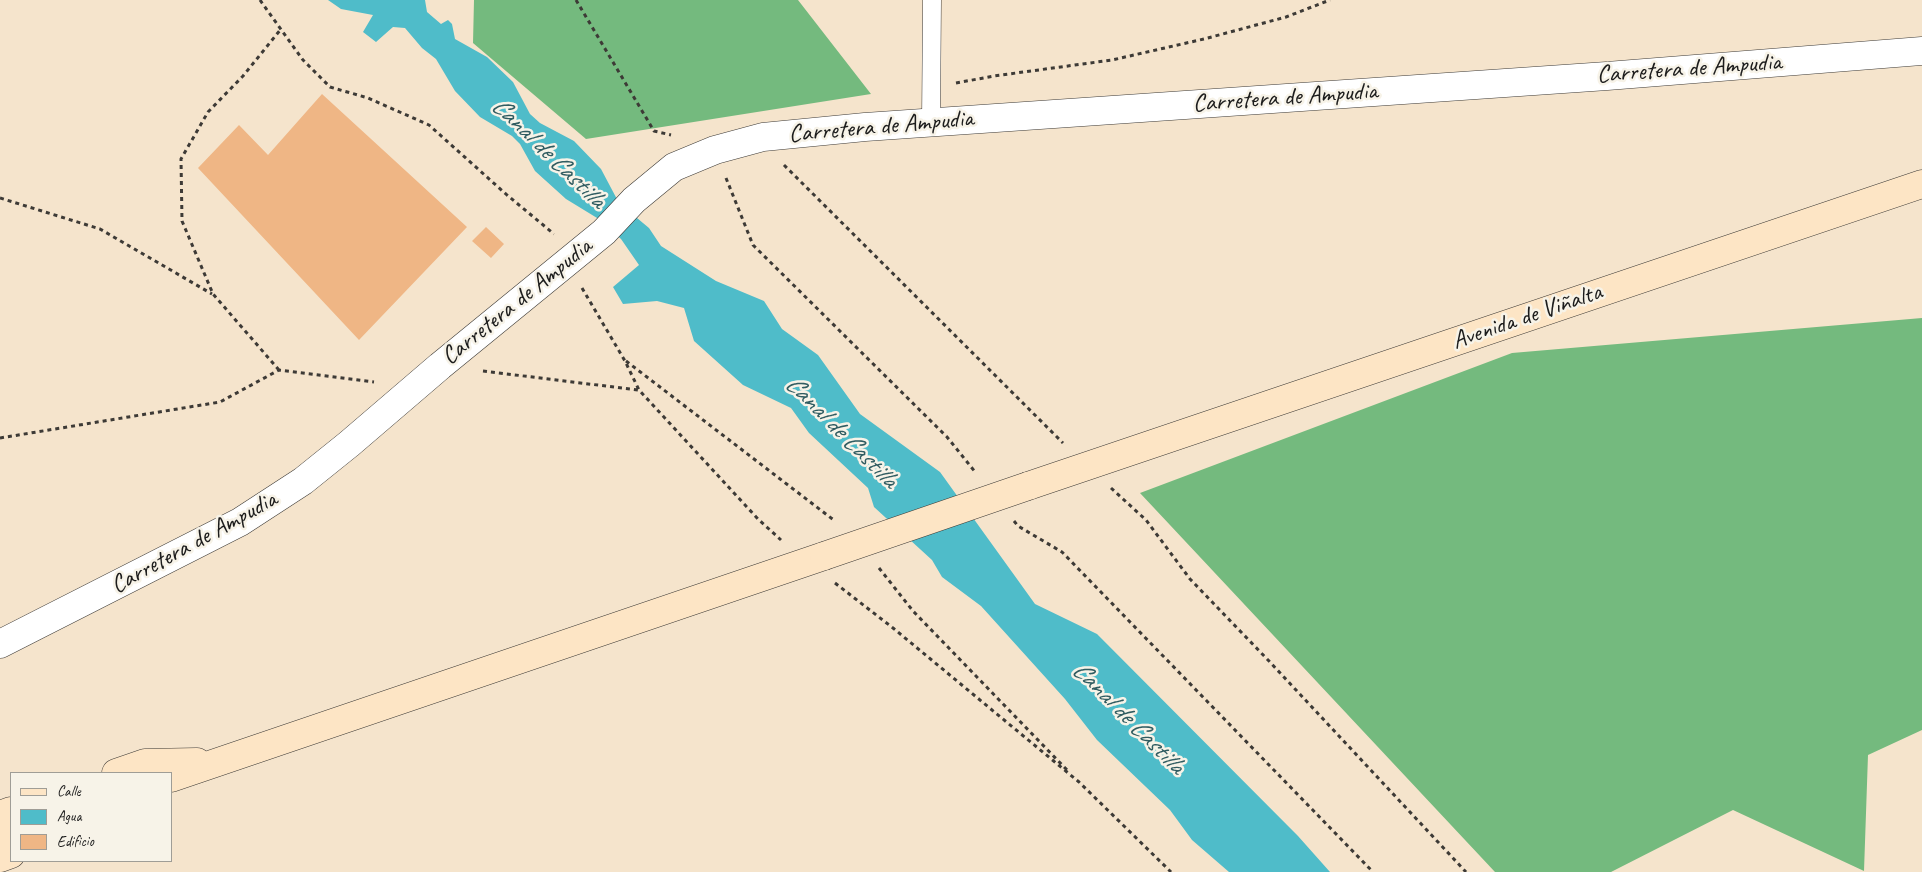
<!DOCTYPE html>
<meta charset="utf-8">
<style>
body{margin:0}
#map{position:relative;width:1922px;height:872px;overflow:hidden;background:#f5e4cc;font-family:Caveat,sans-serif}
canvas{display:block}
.legend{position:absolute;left:10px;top:772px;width:162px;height:90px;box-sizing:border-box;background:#f7f3e8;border:1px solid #9f9d96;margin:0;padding:6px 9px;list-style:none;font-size:15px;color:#1c1c1c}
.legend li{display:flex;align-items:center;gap:10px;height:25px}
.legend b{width:25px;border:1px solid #9f9d96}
</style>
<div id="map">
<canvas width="1922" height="872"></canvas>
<ul class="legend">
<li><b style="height:6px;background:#fde5c5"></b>Calle</li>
<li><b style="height:14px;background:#4fbcc9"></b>Agua</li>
<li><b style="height:14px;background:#efb685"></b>Edificio</li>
</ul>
</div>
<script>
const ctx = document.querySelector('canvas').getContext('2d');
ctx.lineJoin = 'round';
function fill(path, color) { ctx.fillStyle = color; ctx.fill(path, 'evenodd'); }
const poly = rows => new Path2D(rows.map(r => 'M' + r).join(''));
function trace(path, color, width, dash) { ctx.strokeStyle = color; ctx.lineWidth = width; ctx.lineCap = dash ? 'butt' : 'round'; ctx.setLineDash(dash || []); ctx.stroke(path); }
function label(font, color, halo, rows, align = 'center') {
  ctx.font = font + ' Caveat,sans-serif'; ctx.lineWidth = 5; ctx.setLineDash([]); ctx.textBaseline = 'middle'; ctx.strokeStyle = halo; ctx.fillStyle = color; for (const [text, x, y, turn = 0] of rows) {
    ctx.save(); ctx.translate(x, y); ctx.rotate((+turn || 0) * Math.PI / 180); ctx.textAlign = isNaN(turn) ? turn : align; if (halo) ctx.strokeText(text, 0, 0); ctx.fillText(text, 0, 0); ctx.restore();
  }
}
fill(poly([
 [474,0,798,0,871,94,586,139,473,43],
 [1922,318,1922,730,1868,755,1864,871,1733,810,1611,872,1495,872,1140,493,1512,353]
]), '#74ba7e');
fill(poly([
 [328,0,425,0,427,12,441,24,448,20,452,24,455,39,487,57,513,82,530,114,540,123,574,141,601,169,619,203,649,228,661,246,716,281,764,301,782,329,818,355,860,414,940,472,1035,604,1097,634,1298,836,1330,872,1229,872,1192,840,1170,810,1097,740,1065,699,981,606,942,577,932,560,874,507,868,488,809,433,791,408,743,385,694,341,684,308,657,301,623,304,613,287,639,265,621,239,602,221,566,199,535,171,520,144,512,136,480,117,455,91,436,59,422,48,405,28,393,27,376,42,363,32,373,15,341,9]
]), '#4fbcc9');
fill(poly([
 [322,94,467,227,359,340,198,168,239,125,268,155],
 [486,227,504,244,491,258,472,241]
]), '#efb685');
const service = poly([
 [931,122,932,0]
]);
const tertiary = poly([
 [0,644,240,522,303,481,349,444,440,366,604,232,634,200,674,167,715,150,763,137,865,127,1607,76,1922,51]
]);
const secondary = poly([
 [1028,486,1922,184],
 [116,773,145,763,197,762],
 [171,778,824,556],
 [0,815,11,811],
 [0,836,11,832],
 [0,858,11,854]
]);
trace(service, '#3d3a36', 19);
trace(tertiary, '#3d3a36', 29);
trace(secondary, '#3d3a36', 29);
trace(poly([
 [260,0,303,60,330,87,368,98,429,125,507,195,554,234],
 [576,0,654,131,671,135],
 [956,83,994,76,1112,60,1204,39,1286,17,1330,0],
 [784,165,1063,443],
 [726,178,753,245,947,437,976,473],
 [0,198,100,229,212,294],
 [582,288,625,361,639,390,758,519,781,540],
 [626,361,835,521],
 [279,370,213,294,182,221,181,159,208,112,243,76,281,29],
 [483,371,638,390],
 [0,438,220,402,279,370,374,382],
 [1111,488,1146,520,1190,579,1268,660,1466,872],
 [1014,521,1018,526,1062,552,1373,872],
 [879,568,913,611,1067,770],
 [835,583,893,628,1079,782,1171,872]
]), '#3d3a36', 3, [4, 4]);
trace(service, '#fff', 18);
trace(tertiary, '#fff', 28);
trace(secondary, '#fde5c5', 28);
const secondaryBridge = poly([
 [824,556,1028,486]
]);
trace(secondaryBridge, '#3d3a36', 29, []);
trace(secondaryBridge, '#fde5c5', 28);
label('25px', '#1c1c1c', '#f7f3e8', [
 ["Carretera de Ampudia",1689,69,-4],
 ["Carretera de Ampudia",1285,98,-4],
 ["Carretera de Ampudia",881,127,-5],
 ["Carretera de Ampudia",517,302,-39],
 ["Avenida de Viñalta",1527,317,-19],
 ["Carretera de Ampudia",194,543,-29]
]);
label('italic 26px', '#305c61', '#f7f3e8', [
 ["Canal de Castilla",548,153,44],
 ["Canal de Castilla",841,432,45],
 ["Canal de Castilla",1128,718,45]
]);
</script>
